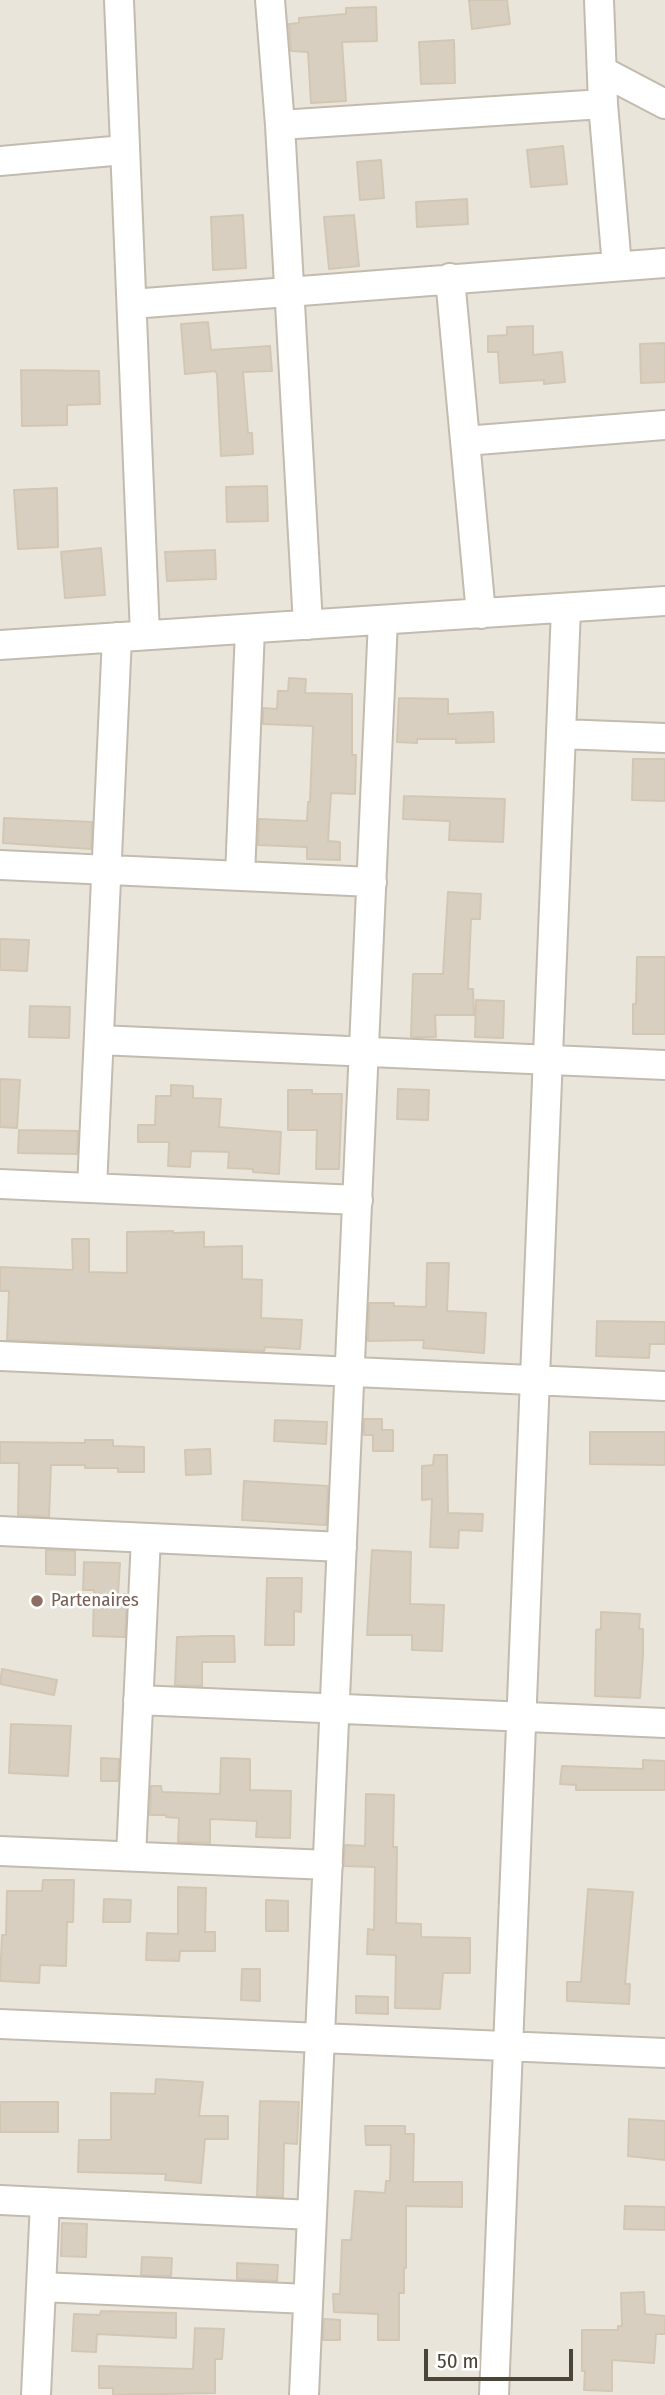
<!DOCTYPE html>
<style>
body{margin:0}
#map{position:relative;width:665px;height:2395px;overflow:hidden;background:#f6f3ec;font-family:"Fira Sans Condensed",sans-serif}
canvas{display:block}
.scale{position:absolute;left:424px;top:2349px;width:149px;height:32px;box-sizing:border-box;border:4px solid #4b4439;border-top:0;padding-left:9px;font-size:21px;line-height:24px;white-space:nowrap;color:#4b4439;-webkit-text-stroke:5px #fff;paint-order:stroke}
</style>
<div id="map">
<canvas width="665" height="2395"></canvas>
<div class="scale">50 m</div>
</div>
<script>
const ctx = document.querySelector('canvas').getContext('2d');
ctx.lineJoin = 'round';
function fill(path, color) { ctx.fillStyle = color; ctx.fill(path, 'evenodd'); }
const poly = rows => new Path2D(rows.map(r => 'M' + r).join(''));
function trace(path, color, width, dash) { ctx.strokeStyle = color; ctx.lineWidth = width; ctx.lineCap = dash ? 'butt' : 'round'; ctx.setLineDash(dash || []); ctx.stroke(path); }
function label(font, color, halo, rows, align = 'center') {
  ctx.font = font + ' "Fira Sans Condensed",sans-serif'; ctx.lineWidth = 5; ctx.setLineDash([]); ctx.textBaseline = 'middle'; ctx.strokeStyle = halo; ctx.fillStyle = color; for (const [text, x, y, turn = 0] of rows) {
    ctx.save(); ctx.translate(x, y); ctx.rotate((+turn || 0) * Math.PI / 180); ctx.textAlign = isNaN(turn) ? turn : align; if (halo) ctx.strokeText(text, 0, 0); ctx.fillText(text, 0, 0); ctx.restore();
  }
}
fill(poly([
 [0,0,665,0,665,2395,0,2395]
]), '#eae5da');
const building = poly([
 [469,0,507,0,510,24,472,29,469,0],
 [376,7,377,41,342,42,346,101,311,103,308,52,291,51,289,24,299,23,299,18,346,14,346,8,376,7],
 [454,40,455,83,421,84,419,42,454,40],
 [563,146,567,184,531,187,527,150,563,146],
 [381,160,384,198,360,200,357,162,381,160],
 [467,199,468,224,417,227,416,202,467,199],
 [243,215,246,268,213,270,211,217,243,215],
 [354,215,359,266,329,269,324,217,354,215],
 [208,322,211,350,270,346,272,371,243,372,248,433,252,433,253,454,221,456,217,374,215,371,185,374,181,324,208,322],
 [533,326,533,355,562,352,565,382,544,384,544,380,500,383,498,352,488,352,488,336,507,335,507,327,533,326],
 [665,343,665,382,641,383,640,344,665,343],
 [21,370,99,371,100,404,67,405,67,425,22,426,21,370],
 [267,486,268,521,227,522,226,487,267,486],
 [57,488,58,547,18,549,14,490,57,488],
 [101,548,105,595,65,598,61,552,101,548],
 [215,550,216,579,167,581,165,552,215,550],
 [289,678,306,679,305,693,352,694,352,755,356,755,355,794,331,793,328,841,340,842,340,860,307,859,307,847,258,845,259,819,307,821,308,802,310,802,313,726,263,724,263,708,277,709,278,691,288,691,289,678],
 [399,698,448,699,448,714,493,712,494,742,456,743,456,739,417,739,417,743,397,742,399,698],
 [633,759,665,759,665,801,632,800,633,759],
 [404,796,505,799,503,842,449,840,450,821,403,819,404,796],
 [4,818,92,822,91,849,3,843,4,818],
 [448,892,481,894,480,919,471,919,468,989,473,989,474,1015,435,1015,436,1037,411,1037,413,974,443,974,448,892],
 [0,939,29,940,27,971,0,970,0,939],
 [637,957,665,957,665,1034,633,1034,633,1004,636,1004,637,957],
 [476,1000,504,1001,503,1038,475,1037,476,1000],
 [30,1006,70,1007,69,1038,29,1037,30,1006],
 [0,1079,20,1080,17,1128,0,1127,0,1079],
 [171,1085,193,1086,193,1098,221,1099,219,1127,281,1132,279,1174,253,1172,253,1169,228,1168,229,1152,191,1151,190,1167,168,1166,169,1142,138,1142,138,1125,155,1125,156,1096,171,1096,171,1085],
 [398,1089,429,1090,428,1120,397,1119,398,1089],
 [288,1090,312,1090,312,1094,342,1094,339,1169,316,1169,317,1130,288,1130,288,1090],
 [19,1130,78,1131,77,1154,18,1153,19,1130],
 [173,1231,173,1233,204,1232,204,1247,242,1246,242,1279,262,1280,261,1318,302,1320,300,1349,265,1347,264,1351,7,1340,9,1291,0,1291,0,1267,73,1270,72,1239,89,1239,89,1272,127,1273,127,1232,173,1231],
 [427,1263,449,1263,447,1311,486,1313,484,1353,423,1348,424,1340,368,1341,369,1303,394,1303,394,1306,426,1307,427,1263],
 [597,1321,665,1322,665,1344,650,1344,649,1358,596,1356,597,1321],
 [364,1419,382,1419,382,1430,393,1430,393,1451,373,1451,373,1435,364,1435,364,1419],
 [275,1420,327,1422,326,1444,274,1441,275,1420],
 [590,1432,665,1432,665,1465,590,1464,590,1432],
 [85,1440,113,1440,113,1446,144,1447,144,1472,118,1472,118,1468,85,1468,85,1465,51,1465,49,1517,18,1515,19,1463,0,1463,0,1442,85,1443,85,1440],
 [210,1449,211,1474,186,1475,185,1450,210,1449],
 [434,1455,447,1455,448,1513,483,1514,482,1531,459,1530,458,1548,430,1547,432,1499,422,1500,422,1466,433,1465,434,1455],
 [244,1481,328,1486,326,1525,242,1520,244,1481],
 [46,1550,75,1551,75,1575,46,1574,46,1550],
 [372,1550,411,1552,410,1604,444,1605,442,1651,412,1650,412,1635,367,1635,372,1550],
 [84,1562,120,1563,118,1594,127,1594,125,1637,93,1636,94,1590,83,1590,84,1562],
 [267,1578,302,1578,301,1612,294,1611,294,1645,265,1645,267,1578],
 [601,1612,640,1614,639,1629,643,1629,643,1655,640,1698,595,1696,596,1630,601,1629,601,1612],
 [208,1636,234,1636,235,1662,202,1662,202,1686,175,1685,177,1637,208,1636],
 [2,1669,57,1680,54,1695,0,1684,2,1669],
 [11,1724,71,1726,68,1776,9,1773,11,1724],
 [101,1758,119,1759,118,1781,101,1781,101,1758],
 [221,1758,250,1759,250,1790,291,1791,290,1838,256,1837,257,1821,210,1819,210,1843,178,1842,179,1818,166,1817,166,1815,150,1815,151,1786,161,1786,162,1792,220,1794,221,1758],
 [643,1760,665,1761,665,1790,576,1790,576,1785,560,1784,562,1766,643,1769,643,1760],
 [366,1794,394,1795,393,1847,397,1847,396,1923,421,1924,421,1937,470,1938,470,1973,443,1973,440,2009,395,2008,396,1955,367,1954,368,1929,374,1930,375,1867,344,1866,344,1864,345,1845,365,1846,366,1794],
 [43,1880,74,1880,73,1922,67,1922,66,1966,40,1965,39,1983,0,1981,2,1935,6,1935,7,1891,42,1891,43,1880],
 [178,1887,206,1888,205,1932,215,1932,215,1951,180,1951,179,1961,146,1960,147,1933,178,1934,178,1887],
 [588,1889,633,1892,625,1984,630,1984,629,2004,567,2001,567,1982,581,1982,588,1889],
 [104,1899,131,1900,130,1922,103,1922,104,1899],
 [266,1900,288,1901,288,1931,266,1931,266,1900],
 [242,1969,260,1969,260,2001,241,2000,242,1969],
 [356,1996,388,1997,388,2014,356,2013,356,1996],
 [156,2079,203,2082,199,2116,228,2116,228,2139,205,2139,201,2183,165,2180,166,2174,78,2172,79,2140,111,2140,111,2093,155,2094,156,2079],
 [260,2101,299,2102,297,2144,284,2143,283,2197,257,2196,260,2101],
 [0,2102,58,2102,58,2132,0,2132,0,2102],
 [629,2119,665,2121,665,2160,628,2156,629,2119],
 [365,2126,405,2126,405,2134,414,2134,413,2182,462,2182,462,2207,406,2206,406,2268,404,2268,404,2293,399,2293,399,2340,378,2340,378,2314,334,2312,333,2294,340,2294,342,2240,351,2240,355,2191,385,2193,386,2181,390,2181,391,2145,366,2145,365,2126],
 [625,2206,665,2207,665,2230,624,2229,625,2206],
 [62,2223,87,2224,86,2257,61,2256,62,2223],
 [142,2257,172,2258,171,2276,141,2275,142,2257],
 [237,2263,278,2265,277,2281,237,2279,237,2263],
 [644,2292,645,2314,665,2316,665,2334,656,2334,654,2363,612,2360,612,2391,584,2390,585,2371,582,2371,582,2330,618,2330,618,2326,622,2326,621,2293,644,2292],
 [101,2311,176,2313,176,2338,97,2334,96,2352,72,2351,74,2314,100,2315,101,2311],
 [324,2319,340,2320,340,2340,323,2340,324,2319],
 [195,2328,224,2329,222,2359,215,2359,215,2393,113,2395,113,2388,99,2388,99,2366,193,2369,195,2328]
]);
fill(building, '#d8cfc1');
trace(building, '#d3c7b4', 2);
const minor = poly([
 [119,0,145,635],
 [270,0,280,125,308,625],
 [599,0,603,104,617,266],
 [602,71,665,104],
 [280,125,603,104],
 [0,161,124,150],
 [450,278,481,614],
 [132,304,665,263],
 [465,441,665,425],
 [0,645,665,601],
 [561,734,665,738],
 [0,865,372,882],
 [240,876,250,629],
 [99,1040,665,1065],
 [0,1184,358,1200],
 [92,1188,117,637],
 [0,1356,665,1386],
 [0,1531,342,1547],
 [138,1700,665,1723],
 [0,1851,328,1865],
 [131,1856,146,1538],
 [0,2024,665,2053],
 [0,2200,312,2215],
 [41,2287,308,2299],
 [36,2395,45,2202],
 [304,2395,383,620],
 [494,2395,566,609]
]);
trace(minor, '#c2bbae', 32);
trace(minor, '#fff', 28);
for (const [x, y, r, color] of [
 [37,1601,7,"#8d6e63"]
]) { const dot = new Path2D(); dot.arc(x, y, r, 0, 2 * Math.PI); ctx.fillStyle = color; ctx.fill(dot); trace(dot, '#fff', 2.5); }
label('19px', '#785e54', '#fff', [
 ["Partenaires",51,1601]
], 'left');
</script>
